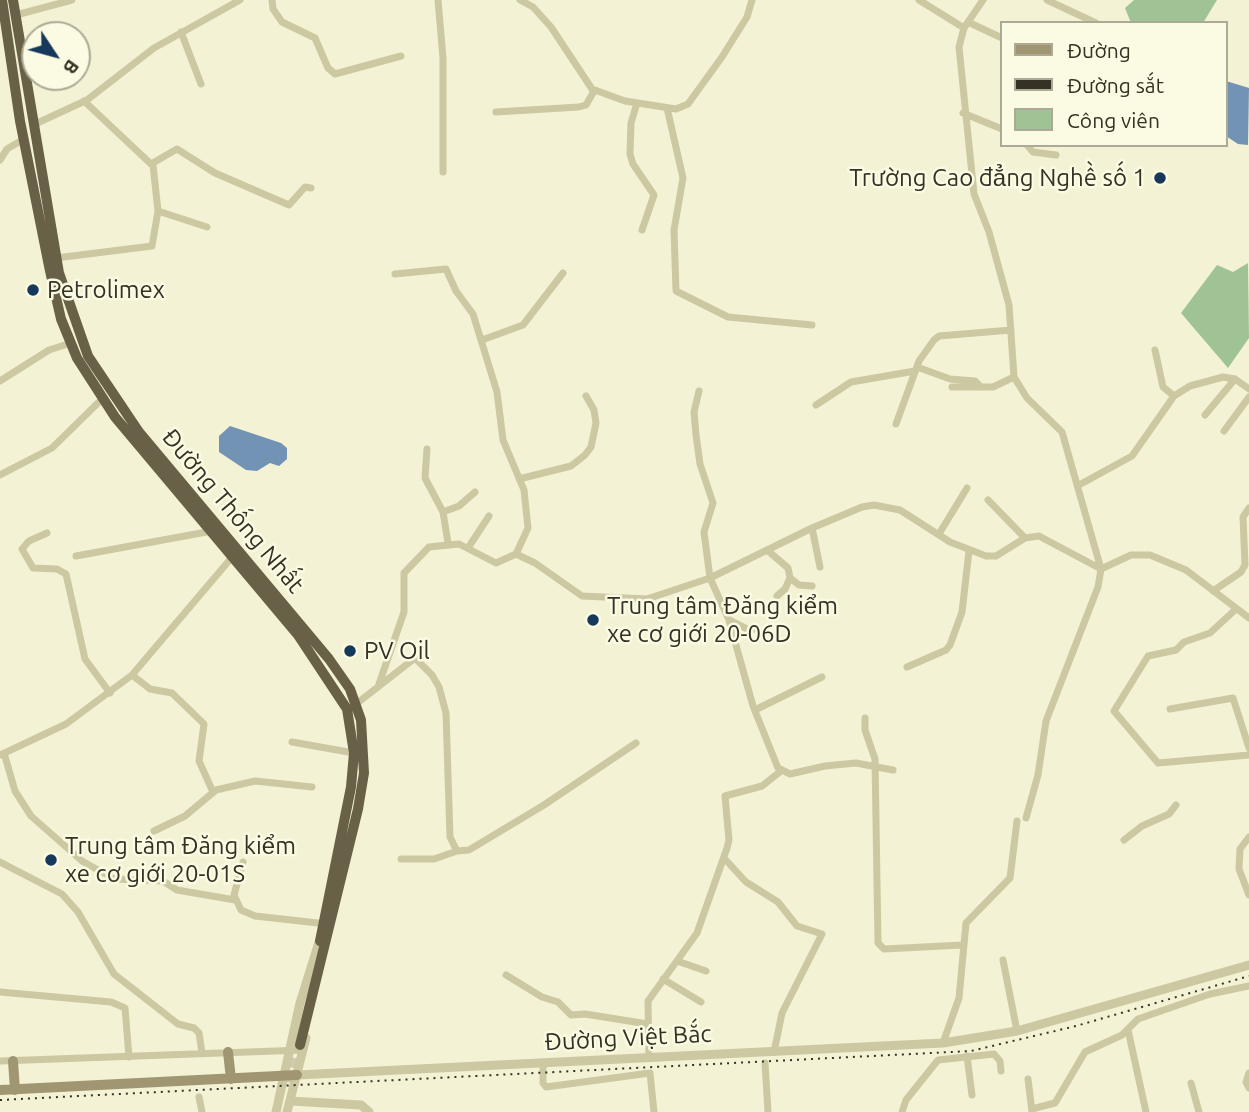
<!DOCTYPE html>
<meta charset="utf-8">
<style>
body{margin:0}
#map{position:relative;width:1249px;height:1112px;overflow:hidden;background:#f3f2d5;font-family:Ubuntu,sans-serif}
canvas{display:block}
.legend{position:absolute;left:1000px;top:21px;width:228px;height:126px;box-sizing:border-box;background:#fbfae2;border:2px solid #acaa96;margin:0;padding:9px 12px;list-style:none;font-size:21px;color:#353124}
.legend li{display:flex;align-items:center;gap:14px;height:35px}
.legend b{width:35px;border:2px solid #acaa96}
.north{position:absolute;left:21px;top:21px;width:70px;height:70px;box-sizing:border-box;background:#fbfae2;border:2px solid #acaa96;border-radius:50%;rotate:126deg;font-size:19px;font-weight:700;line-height:28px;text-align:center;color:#353124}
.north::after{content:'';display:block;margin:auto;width:24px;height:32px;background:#16385a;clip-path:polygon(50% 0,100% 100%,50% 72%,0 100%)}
</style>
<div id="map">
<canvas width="1249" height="1112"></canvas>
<ul class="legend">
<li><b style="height:9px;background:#a09772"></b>Đường</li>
<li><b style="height:9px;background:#353124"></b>Đường sắt</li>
<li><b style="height:19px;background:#9fc395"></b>Công viên</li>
</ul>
<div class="north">B</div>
</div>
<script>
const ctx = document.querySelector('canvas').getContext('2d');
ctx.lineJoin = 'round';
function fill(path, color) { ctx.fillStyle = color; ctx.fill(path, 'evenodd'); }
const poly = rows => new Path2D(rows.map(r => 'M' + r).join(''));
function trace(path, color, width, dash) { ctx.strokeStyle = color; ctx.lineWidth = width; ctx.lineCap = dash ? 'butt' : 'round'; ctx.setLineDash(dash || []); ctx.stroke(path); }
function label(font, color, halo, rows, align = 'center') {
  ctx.font = font + ' Ubuntu,sans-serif'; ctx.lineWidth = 5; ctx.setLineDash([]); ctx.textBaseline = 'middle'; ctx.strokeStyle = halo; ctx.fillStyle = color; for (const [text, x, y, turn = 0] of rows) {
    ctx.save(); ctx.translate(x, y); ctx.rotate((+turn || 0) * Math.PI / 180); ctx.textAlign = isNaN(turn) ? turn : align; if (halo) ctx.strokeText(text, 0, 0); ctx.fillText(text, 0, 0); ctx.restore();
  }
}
fill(poly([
 [1134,0,1217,0,1203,23,1131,23,1125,8],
 [1248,263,1249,338,1228,368,1181,313,1217,265,1233,272]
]), '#9fc395');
fill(poly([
 [1226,81,1249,88,1248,145,1238,144,1226,136],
 [230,426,281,443,287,448,287,459,279,466,270,463,257,471,246,470,219,452,219,436]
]), '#7293b3');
trace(poly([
 [287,1082,296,1044]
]), '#cdcbb2', 10, [10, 5]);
trace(poly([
 [272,0,273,9,282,22,315,38,328,68,335,74,401,56],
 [438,0,443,58,443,172],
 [520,0,533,7,551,27,592,89,625,101,676,109,688,104,722,57,747,17,752,0],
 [919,0,964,28],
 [983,0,964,28,959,47,974,194,989,232,1009,305,1014,377,1027,398,1062,432,1101,569,1098,587,1046,721,1038,775,1026,818],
 [1047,0,1096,23],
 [16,15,72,0],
 [968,22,1002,38],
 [181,32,201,84],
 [84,101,151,164,177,149,215,173,289,205,305,187,311,188],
 [637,103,631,123,630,154,633,164,654,195,642,230],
 [667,108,683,178,674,230,676,291,728,317,812,325],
 [496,112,579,107,586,105,594,91],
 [963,113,1002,129],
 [33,125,87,100,154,48,240,0],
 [1027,145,1033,152,1056,155],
 [0,160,7,149,24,139],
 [153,165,158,211,207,227],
 [56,258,152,246,158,211],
 [395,274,446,269,456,291,473,314,497,392,503,440,524,490,528,528,516,554],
 [482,340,523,325,563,273],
 [1155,350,1163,387,1174,396],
 [917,367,950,379,975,381,981,387],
 [0,381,49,350,71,343],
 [952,387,993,387,1014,377],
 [699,391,694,412,696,435,700,464,713,503,704,532,710,578,729,620,753,706,778,768,790,774,825,766,856,763,893,770],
 [816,405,851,382,915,371],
 [1205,415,1235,379],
 [896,424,919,361,934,340,939,336,1011,330],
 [1224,431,1249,397],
 [427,449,425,478,443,512,448,543],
 [0,475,52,448,102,399],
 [519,479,571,466,585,455,591,447,596,423,594,410,586,396],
 [1079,485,1132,456,1174,396,1190,386,1223,377,1235,379,1249,389],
 [988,500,1025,538],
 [443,512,459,506,475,492],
 [812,528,820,567],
 [47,533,29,541,22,549,33,568,57,569,66,574,85,659,110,693],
 [939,534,967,488],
 [468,548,489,516],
 [767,550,788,568,790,578,785,589,777,596],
 [76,556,212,531],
 [790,578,799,585,812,586],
 [1213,591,1241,572,1245,565,1243,517,1249,508],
 [1235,610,1210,633,1184,642,1176,650,1148,656,1114,711,1158,763,1249,755],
 [729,620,747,629,756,629],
 [907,667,946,650,950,645,962,612,969,551],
 [132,675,150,689,172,693,204,724,199,761,213,792],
 [378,687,404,612,404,573,429,547,459,544,496,563,516,554,535,563,582,596,647,599,710,578,812,528,862,507,874,505,900,510,950,542,986,556,996,556,1025,538,1039,536,1101,569,1131,555,1150,555,1186,570,1249,618],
 [356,704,415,658,432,675,439,687,446,713,450,837,457,851,469,850,544,805,636,743],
 [1170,709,1233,698,1249,748],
 [755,710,822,677],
 [865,718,865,730,875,759,878,943,884,949,962,945],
 [292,742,354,753],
 [4,753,15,791,31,816,82,861,114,879,163,881,177,890,235,900],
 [0,755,66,724,132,675,233,556],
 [154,831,185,816,216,790,255,781,312,787],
 [1249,837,1240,849,1239,869,1249,895],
 [1124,840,1142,826,1169,814,1176,805],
 [724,858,746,882,778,902,797,926,822,934,782,1013,774,1052],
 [401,859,434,859,457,851],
 [0,862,62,894,78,912,114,974,178,1024,194,1028,199,1033,202,1053],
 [243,862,234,895,241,910,255,916,318,923],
 [1003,960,1017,1031],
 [677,961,706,971],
 [506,975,542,997,558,1002,571,1015,585,1014,648,1024],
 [663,979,701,1002],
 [0,992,111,1002,125,1008,129,1057],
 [1128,1030,1146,1112],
 [943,1043,959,998,966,923,1010,878,1017,821],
 [967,1056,972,1095],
 [649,1057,648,1001,697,933,727,848,729,840,725,796,762,786,781,771],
 [0,1061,303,1050],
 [543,1063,543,1083,546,1087,650,1073,654,1112],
 [765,1063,768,1112],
 [1249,1073,1246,1082,1249,1088],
 [1028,1079,1032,1112],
 [1191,1083,1199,1112],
 [199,1097,202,1112],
 [1032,1109,1055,1103,1085,1052,1122,1035,1138,1019,1210,994,1249,986],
 [902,1112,906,1100,938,1060,994,1054,1000,1061,1001,1071]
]), '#ccc8a1', 7);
trace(poly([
 [297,1075,943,1043,1017,1031,1249,965],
 [290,1101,361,1105,369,1112],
 [276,1112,300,1003,319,942],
 [287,1112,306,1038]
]), '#ccc8a1', 9);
trace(poly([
 [228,1052,231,1079],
 [13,1061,15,1090],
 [0,1090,297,1075]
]), '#a09772', 10);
trace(poly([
 [2,0,20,121,50,271,61,319,77,358,115,417,298,635,347,709,354,753,351,787,320,941],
 [13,0,59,273,88,356,139,432,329,659,350,689,361,720,364,773,358,809,300,1045]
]), '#686047', 10);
trace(poly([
 [0,1100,971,1051,1076,1026,1249,976]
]), '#353124', 2, [2, 5]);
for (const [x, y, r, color] of [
 [1160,178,7,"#16385a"],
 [33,290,7,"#16385a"],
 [593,620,7,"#16385a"],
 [350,651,7,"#16385a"],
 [51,860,7,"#16385a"]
]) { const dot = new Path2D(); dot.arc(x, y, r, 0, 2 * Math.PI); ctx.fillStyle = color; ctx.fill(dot); trace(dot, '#fbfae2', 2.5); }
label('24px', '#353124', '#fbfae2', [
 ["Trường Cao đẳng Nghề số 1",1146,178,"right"],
 ["Petrolimex",47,290],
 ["Trung tâm Đăng kiểm",607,606],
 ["xe cơ giới 20-06D",607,634],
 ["PV Oil",364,651],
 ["Trung tâm Đăng kiểm",65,846],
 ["xe cơ giới 20-01S",65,874]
], 'left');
label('24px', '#353124', '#fbfae2', [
 ["Đường Thống Nhất",233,511,50],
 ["Đường Việt Bắc",628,1038,-3]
]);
</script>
